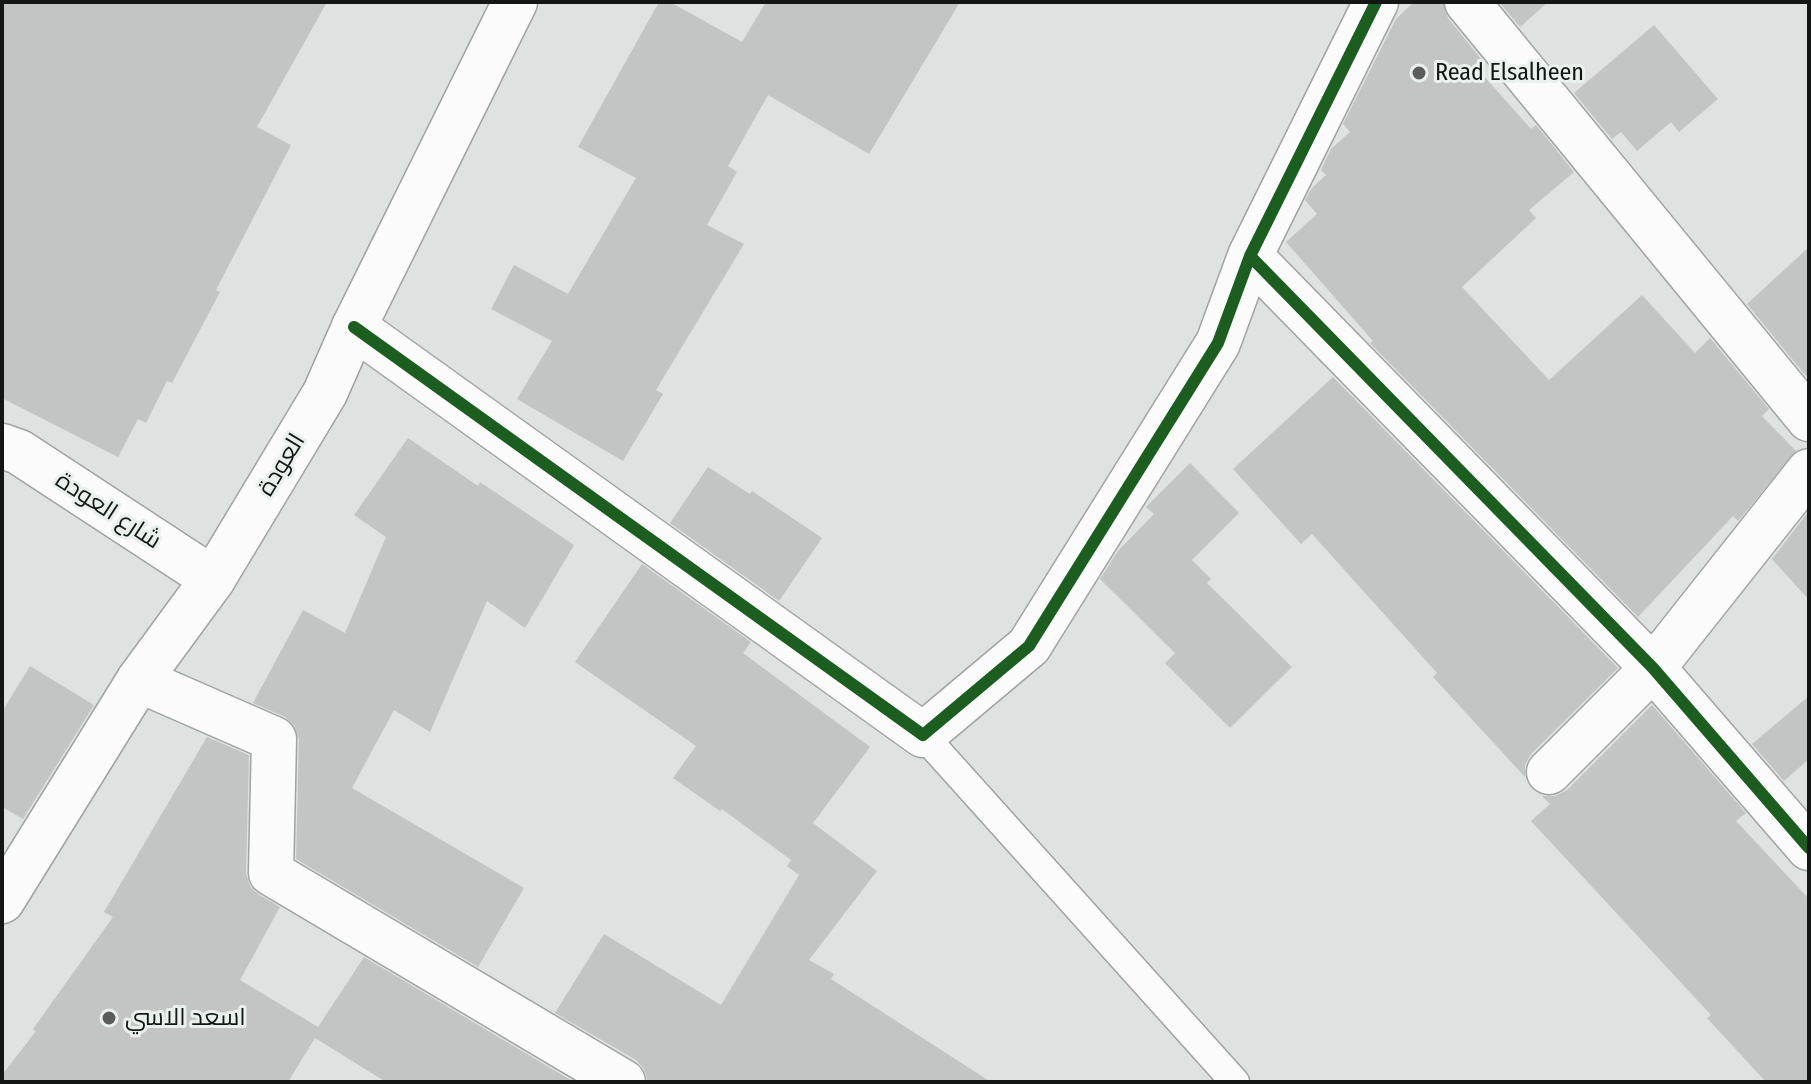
<!DOCTYPE html>
<meta charset="utf-8">
<style>
body{margin:0}
#map{position:relative;width:1811px;height:1084px;overflow:hidden;background:#dee2e0;font-family:"Fira Sans Condensed",sans-serif}
canvas{display:block}
.frame{position:absolute;inset:0;border:4px solid #131615;pointer-events:none}
</style>
<div id="map">
<canvas width="1811" height="1084"></canvas>
<div class="frame"></div>
</div>
<script>
const ctx = document.querySelector('canvas').getContext('2d');
ctx.lineJoin = 'round';
function fill(path, color) { ctx.fillStyle = color; ctx.fill(path, 'evenodd'); }
const poly = rows => new Path2D(rows.map(r => 'M' + r).join(''));
function trace(path, color, width, dash) { ctx.strokeStyle = color; ctx.lineWidth = width; ctx.lineCap = dash ? 'butt' : 'round'; ctx.setLineDash(dash || []); ctx.stroke(path); }
function label(font, color, halo, rows, align = 'center') {
  ctx.font = font + ' "Fira Sans Condensed",Cairo,sans-serif'; ctx.lineWidth = 6; ctx.setLineDash([]); ctx.textBaseline = 'middle'; ctx.strokeStyle = halo; ctx.fillStyle = color; for (const [text, x, y, turn = 0] of rows) {
    ctx.save(); ctx.translate(x, y); ctx.rotate((+turn || 0) * Math.PI / 180); ctx.textAlign = isNaN(turn) ? turn : align; if (halo) ctx.strokeText(text, 0, 0); ctx.fillText(text, 0, 0); ctx.restore();
  }
}
fill(poly([
 [2,2,327,2,257,127,291,145,216,290,220,292,172,383,167,381,146,423,138,419,118,457,2,398],
 [659,2,670,2,742,42,766,2,960,2,869,154,768,95,728,166,737,172,707,225,744,244,656,390,663,394,623,461,517,399,552,341,491,309,514,265,568,294,636,178,578,147],
 [1414,2,1443,2,1448,18,1481,59,1474,65,1531,129,1536,125,1574,172,1529,210,1536,218,1462,287,1549,380,1642,295,1695,353,1710,338,1769,409,1762,416,1796,451,1738,521,1733,516,1638,617,1370,343,1373,341,1286,242,1317,214,1305,200,1312,188,1326,175,1321,170,1331,149,1350,132,1343,124,1396,19],
 [1499,2,1548,2,1520,27],
 [1654,25,1718,99,1679,132,1671,122,1637,151,1621,132,1612,139,1574,93],
 [1809,247,1809,373,1806,376,1747,304],
 [1333,377,1618,668,1531,754,1525,765,1525,777,1433,677,1437,673,1312,534,1301,544,1233,469],
 [408,438,478,486,480,482,574,545,525,628,487,601,430,732,394,710,352,788,524,888,478,967,296,859,299,739,294,725,285,717,253,703,303,610,345,633,386,537,354,515],
 [1190,463,1239,513,1192,560,1211,579,1207,583,1292,667,1230,728,1165,663,1175,653,1100,579,1118,551,1154,514,1146,507],
 [708,467,750,494,752,491,822,538,779,601,670,523],
 [1809,511,1809,600,1772,559],
 [642,564,751,642,743,653,870,747,813,823,877,871,809,960,834,974,831,979,991,1082,648,1082,644,1069,636,1060,555,1013,604,934,721,1005,799,875,787,866,791,860,722,809,720,811,673,778,696,746,575,662],
 [30,666,94,705,23,819,2,807,2,712],
 [1809,696,1809,759,1784,781,1752,744],
 [1652,705,1746,813,1736,821,1809,899,1809,1082,1766,1082,1707,1018,1711,1015,1531,821,1550,804,1542,796,1555,796,1567,790],
 [207,737,249,755,246,873,250,886,258,894,280,907,240,980,318,1027,364,957,574,1082,386,1082,315,1038,288,1082,2,1082,2,1075,36,1031,33,1029,113,917,104,912]
]), '#c2c5c3');
const service = poly([
 [923,735,1235,1082]
]);
const minor = poly([
 [1467,2,1809,419],
 [1250,256,1653,668,1809,848],
 [354,327,923,735,1029,646,1218,343,1250,256,1376,2],
 [2,446,19,452,213,579],
 [139,680,274,739,271,873,623,1082],
 [1549,772,1653,668,1809,471]
]);
const secondary = poly([
 [2,901,139,680,213,579,325,393,354,327,515,2]
]);
trace(service, '#a0a3a1', 31);
trace(minor, '#a0a3a1', 47);
trace(secondary, '#a0a3a1', 47);
trace(service, '#fafbfa', 28);
trace(minor, '#fafbfa', 44);
trace(secondary, '#fafbfa', 44);
trace(poly([
 [1250,256,1653,668,1809,848],
 [354,327,923,735,1029,646,1218,343,1250,256,1376,2]
]), '#1b5e20', 12);
for (const [x, y, r, color] of [
 [1419,73,8,"#5a5d5c"],
 [109,1018,8,"#5a5d5c"]
]) { const dot = new Path2D(); dot.arc(x, y, r, 0, 2 * Math.PI); ctx.fillStyle = color; ctx.fill(dot); trace(dot, '#e9f1ed', 3); }
label('24px', '#131615', '#e9f1ed', [
 ["Read Elsalheen",1435,73],
 ["اسعد الاسي",125,1018]
], 'left');
label('24px', '#131615', '#e9f1ed', [
 ["العودة",282,465,-59],
 ["شارع العودة",108,511,33]
]);
</script>
